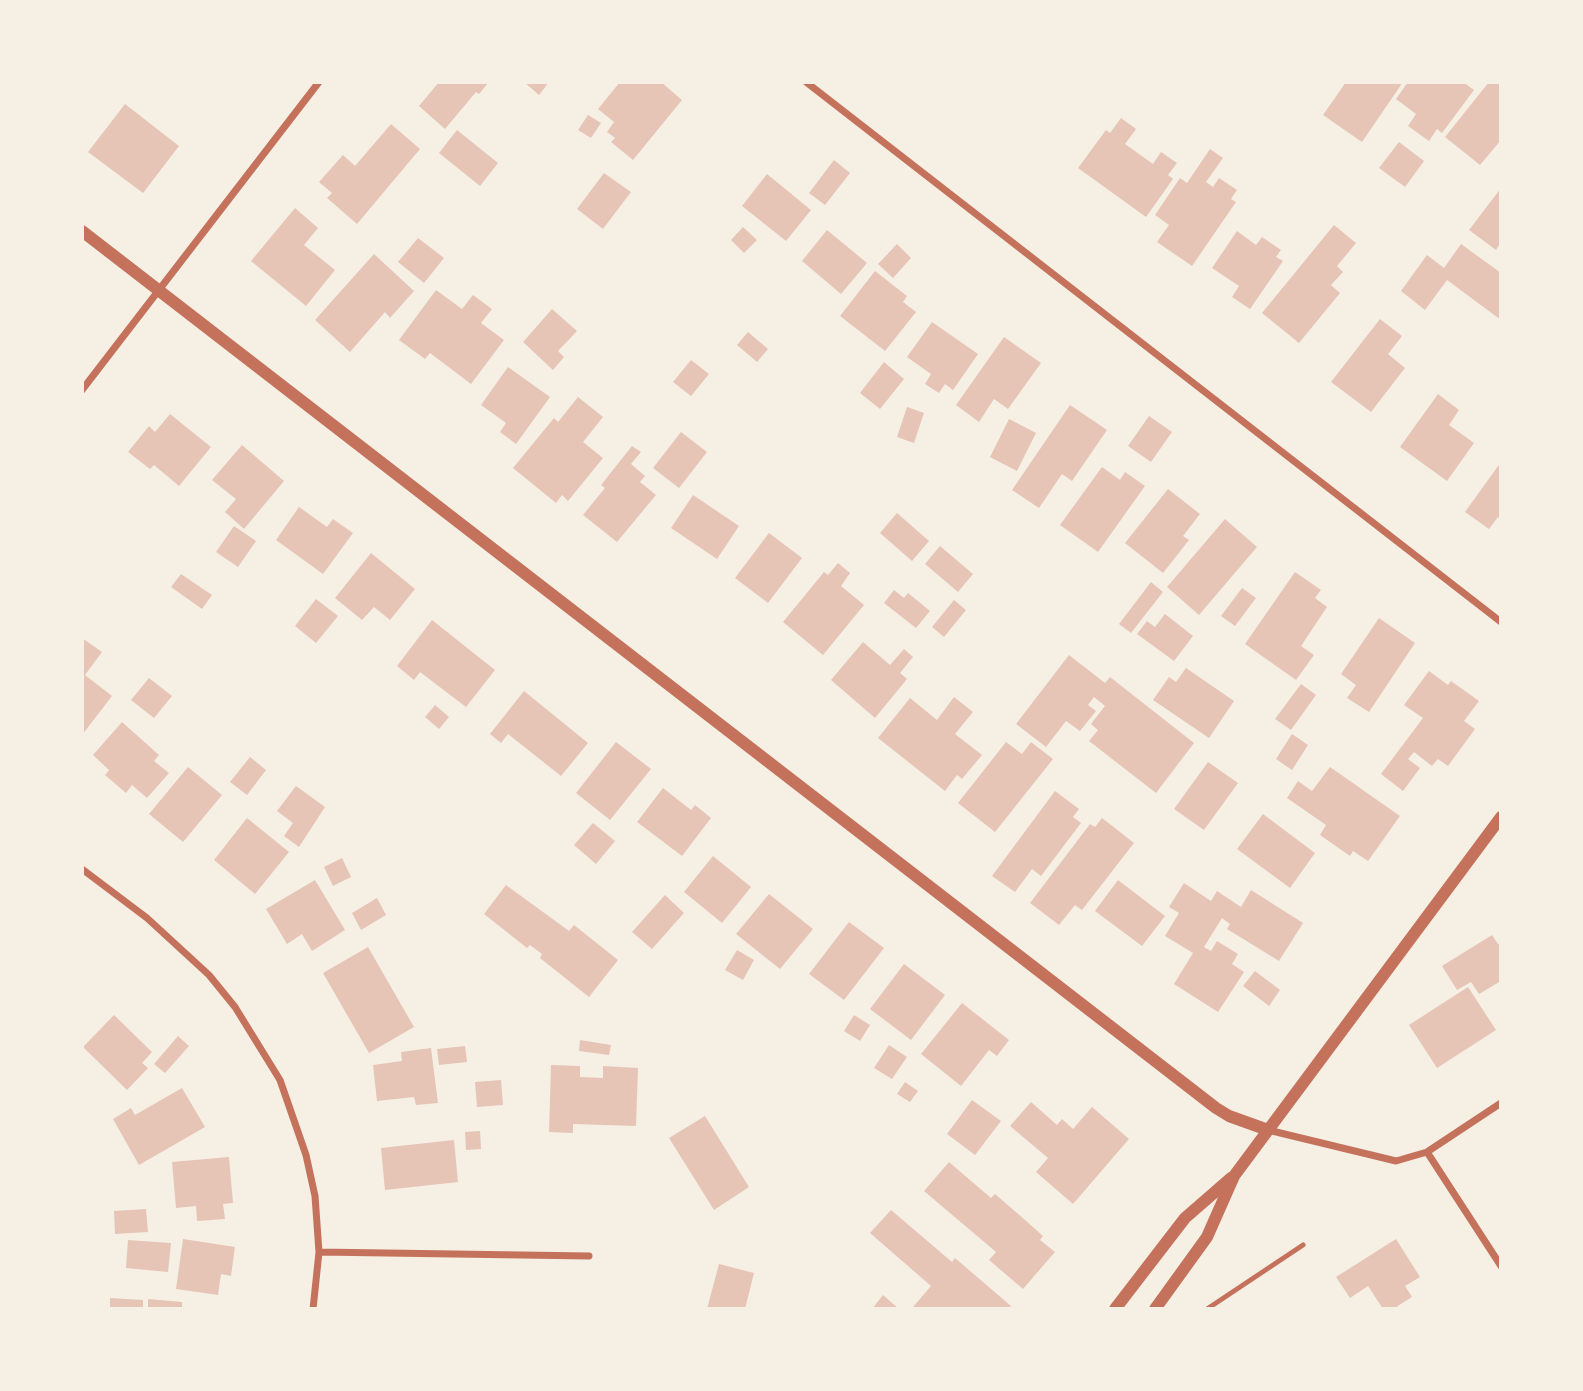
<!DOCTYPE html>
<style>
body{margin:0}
#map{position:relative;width:1583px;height:1391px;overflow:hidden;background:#f6efe4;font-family:Raleway,sans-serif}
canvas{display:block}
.frame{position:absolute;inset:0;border:84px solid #f6efe4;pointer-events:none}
</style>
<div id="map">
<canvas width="1583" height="1391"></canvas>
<div class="frame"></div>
</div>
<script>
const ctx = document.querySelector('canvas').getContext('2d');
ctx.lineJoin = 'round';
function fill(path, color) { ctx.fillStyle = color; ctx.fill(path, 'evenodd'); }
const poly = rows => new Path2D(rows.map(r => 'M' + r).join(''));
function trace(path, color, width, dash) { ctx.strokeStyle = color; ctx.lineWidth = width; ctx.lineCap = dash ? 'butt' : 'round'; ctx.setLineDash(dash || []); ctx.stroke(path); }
fill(poly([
 [439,82,489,82,479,94,476,92,445,129,419,106],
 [524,82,549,82,539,95],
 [620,82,661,82,682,100,633,160,611,142,615,138,607,132,614,122,598,109],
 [1346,82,1403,82,1362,142,1323,115],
 [1408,82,1463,82,1474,90,1442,133,1437,129,1429,141,1408,126,1416,114,1396,99],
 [1489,82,1501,82,1501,140,1480,165,1445,137],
 [125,104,179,146,143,193,88,152],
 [588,115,601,123,591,138,578,130],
 [1121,118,1136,129,1125,144,1153,164,1161,152,1177,163,1168,175,1173,179,1146,217,1078,168,1106,130,1110,133],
 [391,124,420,149,357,224,327,198,332,193,319,182,343,155,355,166],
 [457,130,498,163,480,186,439,153],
 [1399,142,1424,161,1405,187,1379,168],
 [1210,149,1223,158,1206,182,1213,187,1219,178,1237,190,1231,199,1236,202,1192,266,1157,242,1169,225,1155,215,1180,178,1187,183],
 [834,160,850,173,825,205,809,193],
 [604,173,631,192,603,229,577,209],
 [767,174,811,210,786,241,742,206],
 [1501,188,1501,242,1496,250,1469,230],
 [295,208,318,228,304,245,335,270,306,306,251,261],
 [1334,225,1356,243,1337,266,1343,272,1331,285,1340,293,1299,343,1262,313],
 [743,227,757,240,744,253,731,240],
 [827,230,867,263,841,294,802,261],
 [1237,231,1256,245,1262,237,1281,250,1276,257,1283,261,1250,309,1232,297,1239,286,1212,268],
 [418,238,444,258,424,283,398,262],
 [897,244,911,258,893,278,878,264],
 [1461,244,1501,273,1501,320,1447,280,1425,310,1401,291,1427,255,1444,268],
 [374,254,414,291,390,318,385,312,350,352,315,320],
 [875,271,907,296,903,302,916,312,885,351,840,316],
 [436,290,462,309,473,295,492,309,481,323,504,340,471,384,430,353,425,359,399,340],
 [552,309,577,331,558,351,564,357,553,370,523,342],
 [1380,319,1402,336,1388,354,1405,368,1371,412,1331,382],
 [932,322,978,354,953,390,945,384,939,393,925,384,931,374,907,357],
 [748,332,768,349,757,362,737,345],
 [1004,337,1041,363,1008,409,994,399,979,422,956,405],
 [691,360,709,374,691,396,673,382],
 [884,362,904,379,880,409,860,393],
 [508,367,550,397,516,444,500,432,506,423,481,405],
 [1438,394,1459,410,1449,425,1474,443,1447,481,1400,447],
 [578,397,603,417,583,442,603,458,568,501,562,495,556,503,513,468,554,418,558,422],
 [1070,405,1107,430,1072,481,1062,474,1039,508,1012,490],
 [907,407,924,413,914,443,897,437],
 [170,414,211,447,179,486,154,465,150,469,128,452,149,426,155,432],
 [1149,416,1172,432,1151,462,1128,446],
 [1009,419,1036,433,1017,471,990,457],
 [681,432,707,452,679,488,653,468],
 [242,445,284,481,244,529,225,512,236,499,212,480],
 [632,446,641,452,631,464,645,476,640,482,656,495,617,542,583,515,605,488,601,485],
 [1501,462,1501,519,1498,517,1489,529,1465,512],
 [1102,467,1120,480,1125,472,1145,486,1098,552,1060,525],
 [1168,489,1200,514,1183,536,1189,540,1163,573,1125,543],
 [693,495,739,526,717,559,671,528],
 [299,507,327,527,333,519,353,533,323,574,276,540],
 [897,513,929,541,912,561,880,533],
 [1225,519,1257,547,1199,615,1167,587],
 [234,526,256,541,238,567,216,552],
 [769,533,802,558,768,603,735,578],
 [940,546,973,574,958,592,925,564],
 [371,553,415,589,390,620,374,607,362,620,335,598],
 [838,563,850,573,841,586,864,605,823,655,783,622,824,572,828,575],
 [1295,572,1321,590,1315,598,1327,607,1301,646,1314,655,1296,680,1245,644],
 [181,574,212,595,202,609,171,587],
 [1151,582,1163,592,1131,633,1119,624],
 [1242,588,1256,598,1235,626,1221,616],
 [894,590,904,598,908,593,930,611,916,628,884,603],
 [316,599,338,616,316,643,295,626],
 [954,600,966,610,944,637,932,627],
 [1165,614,1193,636,1174,661,1137,634,1147,621,1155,627],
 [1379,618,1415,643,1369,712,1347,698,1356,685,1341,674],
 [432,620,495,670,466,707,420,672,414,680,397,666],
 [82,638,102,652,85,675,112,696,82,735],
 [863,642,890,665,904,649,913,657,900,673,907,679,875,718,831,680],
 [1069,655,1105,683,1110,677,1194,743,1156,793,1089,741,1098,730,1091,724,1105,706,1094,697,1088,705,1096,711,1080,731,1066,721,1046,747,1016,724],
 [1186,668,1234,701,1209,738,1153,700,1169,677,1176,682],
 [1429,671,1448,685,1451,681,1479,701,1464,721,1475,729,1448,766,1438,759,1432,766,1414,752,1408,759,1420,768,1403,791,1381,774,1423,718,1404,705],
 [149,678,172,696,154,718,131,700],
 [1301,684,1316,695,1291,730,1275,719],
 [524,691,588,743,561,776,508,734,501,743,490,734],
 [954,697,973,712,955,734,982,755,962,779,957,775,945,791,878,738,910,698,937,720],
 [435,705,449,717,439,729,425,717],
 [122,722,159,755,154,761,169,773,147,798,132,785,126,793,105,775,109,770,93,755],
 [1292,734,1308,745,1292,770,1276,759],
 [616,742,651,769,610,820,576,793],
 [1006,742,1022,754,1031,742,1053,759,995,832,958,803],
 [250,757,266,770,247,795,230,782],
 [1208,762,1238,783,1204,830,1174,809],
 [188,767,222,795,183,842,149,814],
 [1330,767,1400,816,1368,861,1353,851,1350,856,1320,835,1326,825,1287,798,1298,781,1312,791],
 [296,786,325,807,299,847,284,836,293,823,277,811],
 [663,788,691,810,695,805,711,818,682,856,637,822],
 [1055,791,1079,809,1073,817,1081,823,1041,876,1032,869,1015,892,992,876],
 [1263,814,1315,853,1290,888,1237,849],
 [247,818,289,852,255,894,214,860],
 [1102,818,1134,843,1082,910,1075,905,1059,925,1030,903,1090,824,1095,827],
 [593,823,615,841,596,864,574,845],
 [713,856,751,887,722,923,684,892],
 [342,858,351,877,333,886,324,867],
 [315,880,345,930,312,951,302,934,287,944,266,909],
 [1118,880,1165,916,1142,946,1095,911],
 [1184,883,1211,901,1217,891,1241,907,1251,890,1303,923,1279,961,1227,929,1230,924,1222,918,1204,947,1211,951,1217,941,1238,954,1232,964,1244,972,1218,1012,1174,984,1193,953,1165,936,1179,913,1169,907],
 [506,885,569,931,574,925,618,960,589,997,540,958,542,954,530,945,527,948,484,914],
 [769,894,813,929,780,969,736,934],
 [665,895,684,913,652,949,632,932],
 [377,898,386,915,361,930,352,913],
 [849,922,884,948,844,1000,809,974],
 [1492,935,1498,944,1501,942,1501,981,1479,994,1471,982,1457,990,1442,966],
 [368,947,414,1027,369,1053,323,973],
 [737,950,754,960,743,980,725,970],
 [904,964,945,995,911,1040,870,1009],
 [1255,971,1280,990,1269,1006,1243,986],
 [1468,987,1496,1030,1437,1068,1409,1025],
 [962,1003,1009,1040,997,1056,989,1050,961,1086,921,1054],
 [114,1015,152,1052,142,1063,148,1068,127,1090,83,1047],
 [854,1015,870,1025,860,1041,844,1031],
 [178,1036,189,1046,165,1073,154,1064],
 [580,1040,611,1045,609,1055,579,1051],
 [889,1045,907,1057,892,1079,874,1068],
 [465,1046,467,1062,439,1065,437,1049],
 [431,1048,438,1103,416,1105,414,1097,377,1101,373,1065,402,1061,401,1052],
 [551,1065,580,1066,580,1077,603,1078,603,1066,638,1068,636,1126,573,1124,573,1133,549,1132],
 [501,1080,503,1105,477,1107,475,1082],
 [905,1082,918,1091,910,1102,897,1094],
 [182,1088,205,1127,139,1165,113,1119,131,1108,135,1115],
 [972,1100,1001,1121,975,1155,947,1134],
 [1031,1102,1057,1125,1062,1119,1073,1129,1092,1107,1129,1139,1073,1204,1036,1172,1048,1158,1010,1126],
 [705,1116,749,1187,714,1210,669,1138],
 [480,1131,481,1149,466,1150,465,1132],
 [454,1140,458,1182,385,1190,381,1148],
 [229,1157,233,1203,223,1204,225,1219,197,1221,196,1206,176,1208,172,1162],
 [949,1162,991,1198,995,1194,1024,1219,1043,1236,1040,1240,1055,1252,1023,1289,989,1260,996,1252,924,1191],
 [146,1209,148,1232,115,1234,114,1211],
 [891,1210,952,1262,955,1258,1011,1306,1009,1309,916,1309,913,1307,931,1286,870,1233],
 [183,1239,235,1247,231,1276,221,1274,218,1295,176,1289],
 [1396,1239,1420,1277,1405,1286,1412,1297,1393,1309,1383,1309,1368,1286,1350,1298,1336,1277],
 [128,1240,171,1243,168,1272,126,1268],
 [719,1264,754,1273,745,1309,707,1309],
 [883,1295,899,1309,872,1309],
 [110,1298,143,1300,143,1309,110,1309],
 [148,1299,182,1302,182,1309,148,1309]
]), '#e6c5b7');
trace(poly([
 [1207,1309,1303,1245]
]), '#c5725c', 5);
trace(poly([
 [806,82,1501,622],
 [82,390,319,82],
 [82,869,147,918,209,975,235,1007,280,1080,306,1155,315,1196,319,1252,313,1309],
 [1268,1130,1396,1161,1427,1152,1501,1103],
 [1427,1152,1501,1266],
 [319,1252,589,1256]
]), '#c5725c', 7);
trace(poly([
 [82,231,1216,1108,1229,1116,1268,1130],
 [1115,1309,1185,1218,1231,1178],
 [1155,1309,1207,1237,1234,1176,1501,817]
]), '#c5725c', 12);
</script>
